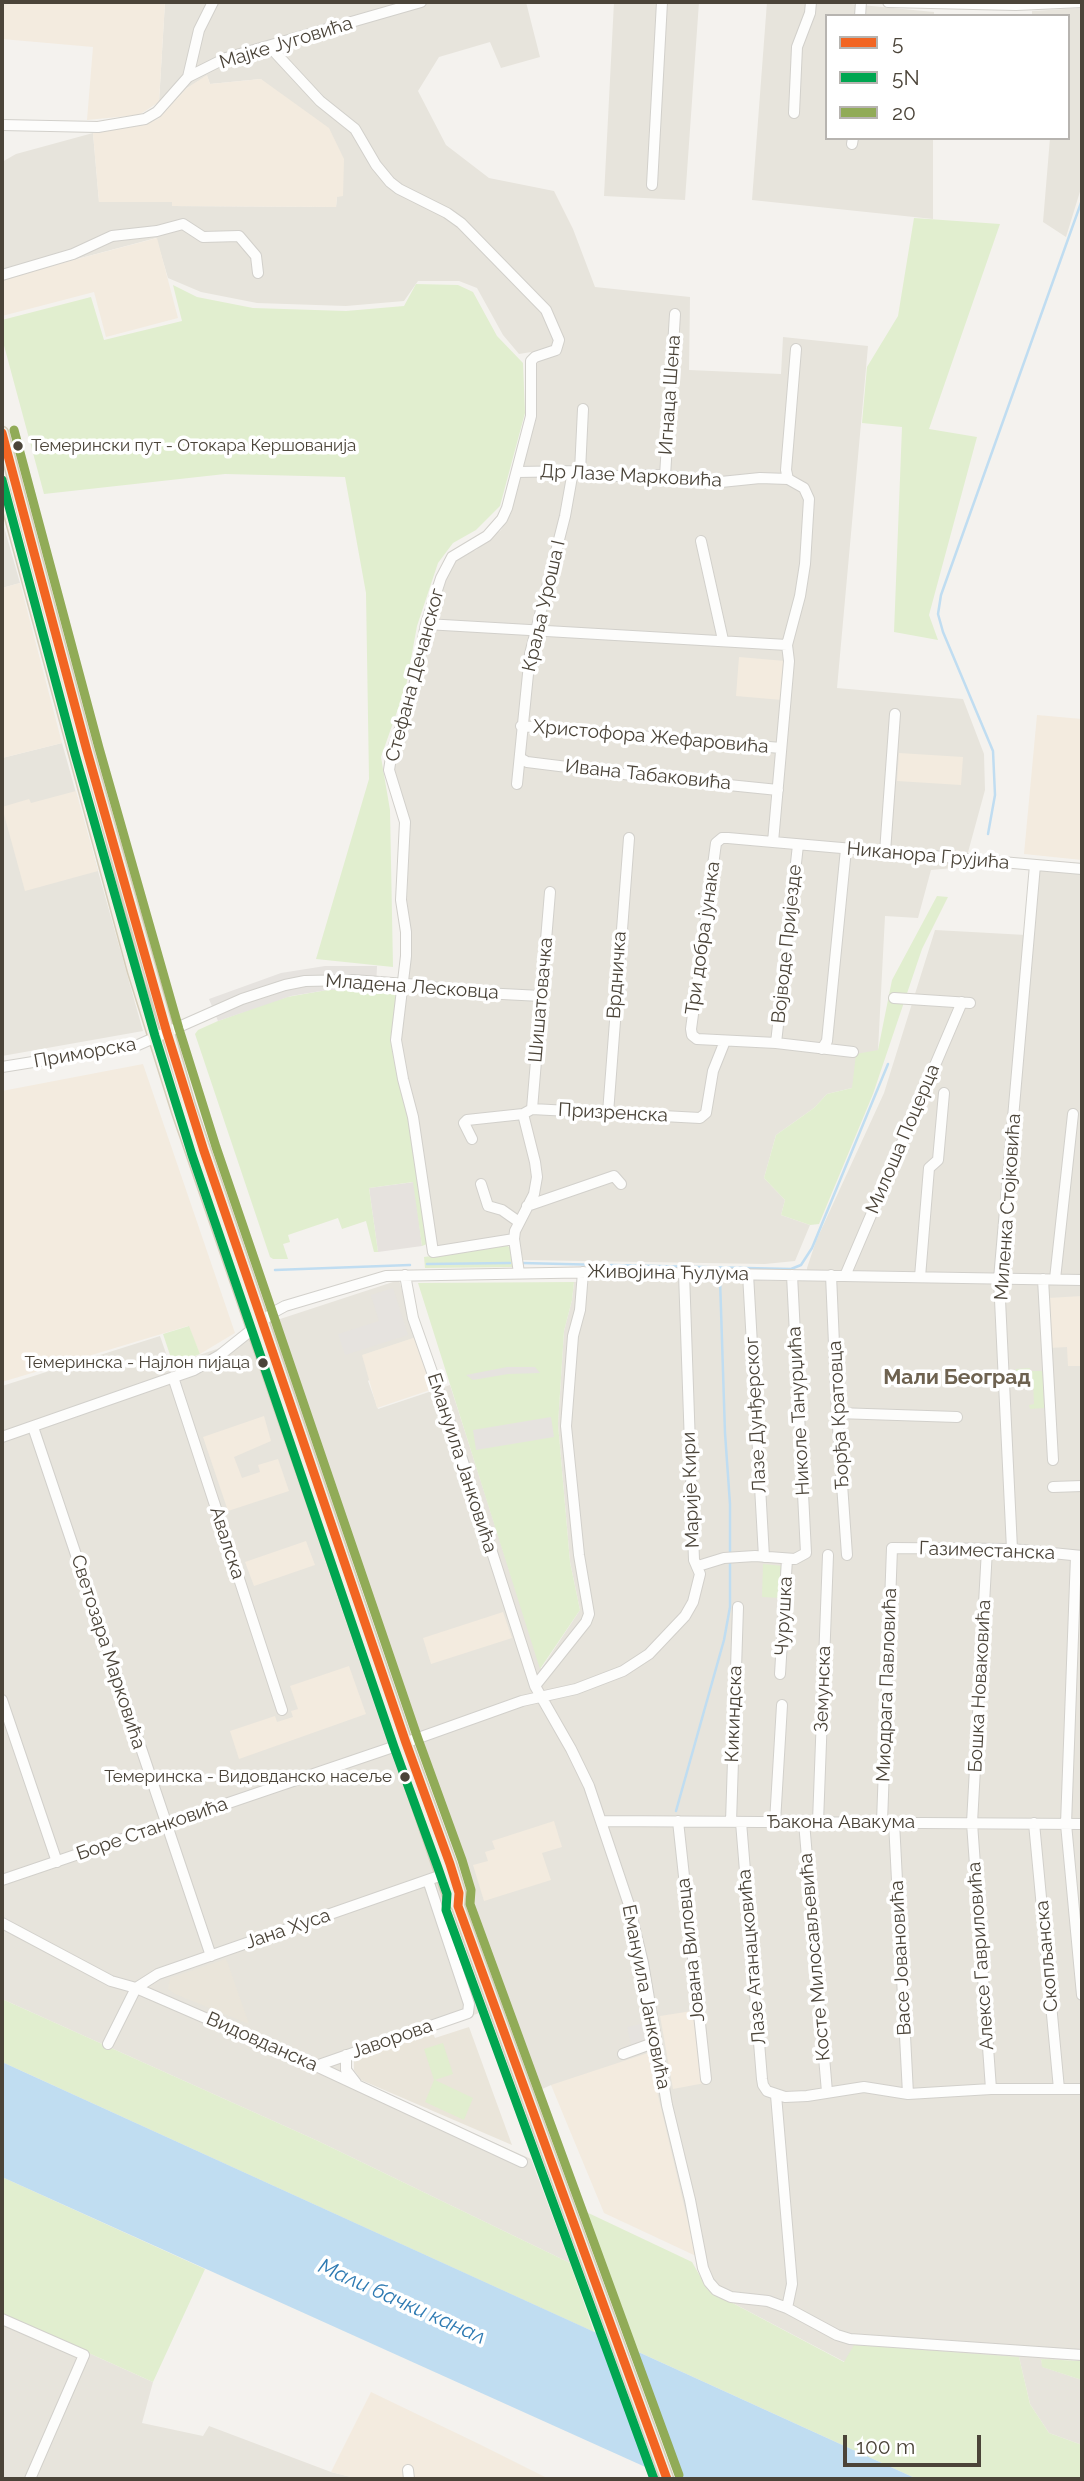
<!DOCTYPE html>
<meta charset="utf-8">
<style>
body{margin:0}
#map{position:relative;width:1084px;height:2481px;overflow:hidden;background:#f4f2ee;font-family:Raleway,sans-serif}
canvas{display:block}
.frame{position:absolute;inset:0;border:4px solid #4b4439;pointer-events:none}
.legend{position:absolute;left:825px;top:14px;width:245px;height:126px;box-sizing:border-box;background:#fff;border:2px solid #b7b4b0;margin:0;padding:9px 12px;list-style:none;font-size:21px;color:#4b4439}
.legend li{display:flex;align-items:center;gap:14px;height:35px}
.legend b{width:35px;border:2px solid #b7b4b0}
.scale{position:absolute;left:843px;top:2435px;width:138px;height:32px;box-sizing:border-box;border:4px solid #4b4439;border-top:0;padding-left:9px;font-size:21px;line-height:24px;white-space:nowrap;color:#4b4439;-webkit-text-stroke:5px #fff;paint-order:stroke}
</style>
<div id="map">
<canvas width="1084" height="2481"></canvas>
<div class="frame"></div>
<ul class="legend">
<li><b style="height:9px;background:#f26522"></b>5</li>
<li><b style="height:9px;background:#00a651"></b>5N</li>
<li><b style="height:9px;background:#91ab57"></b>20</li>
</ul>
<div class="scale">100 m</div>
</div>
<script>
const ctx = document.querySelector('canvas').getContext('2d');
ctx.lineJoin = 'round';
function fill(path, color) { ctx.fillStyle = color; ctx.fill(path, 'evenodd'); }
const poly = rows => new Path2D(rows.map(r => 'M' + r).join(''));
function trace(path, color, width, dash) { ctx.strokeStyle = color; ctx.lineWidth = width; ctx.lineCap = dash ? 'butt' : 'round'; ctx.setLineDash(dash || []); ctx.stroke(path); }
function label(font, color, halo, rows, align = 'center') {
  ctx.font = font + ' Raleway,sans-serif'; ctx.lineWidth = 7; ctx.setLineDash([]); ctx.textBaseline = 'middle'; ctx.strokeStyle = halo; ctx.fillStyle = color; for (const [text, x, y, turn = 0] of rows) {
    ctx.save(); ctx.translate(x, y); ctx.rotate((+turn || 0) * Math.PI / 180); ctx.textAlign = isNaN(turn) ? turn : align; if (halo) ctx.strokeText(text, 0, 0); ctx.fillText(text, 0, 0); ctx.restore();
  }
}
fill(poly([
 [165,2,526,2,540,57,501,68,490,42,439,57,418,91,446,145,489,178,554,191,573,229,595,287,690,297,689,370,781,374,783,337,868,346,837,688,963,699,984,754,985,790,964,867,931,870,918,918,885,916,878,1050,852,1088,827,1094,814,1108,776,1135,764,1178,785,1200,781,1215,810,1225,795,1261,765,1264,523,1260,519,1240,438,1254,401,1044,405,993,411,962,407,901,409,818,394,772,395,754,419,690,430,627,449,572,458,557,476,550,501,530,511,513,536,418,536,367,538,361,549,349,519,354,503,335,477,288,459,281,418,281,404,301,346,306,257,303,201,292,168,278,156,238,2,279,2,162,16,154,93,133,99,202,172,202,173,206,336,207,337,196,261,79,210,84,207,76,187,88,163,114,159,102],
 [614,2,699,2,685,200,604,196],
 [767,2,830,2,934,12,934,16,827,16,827,138,933,138,933,219,752,200],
 [1082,8,1082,185,1066,237,1043,222,1050,138,1068,138,1068,16,1032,16,1032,11],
 [2,520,20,583,2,588],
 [62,743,143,1031,2,1056,2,758],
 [1032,860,1082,863,1082,2360,1041,2360,1043,2367,1082,2380,1082,2445,1049,2433,1030,2404,1019,2357,845,2362,708,2290,696,2256,551,2085,540,2090,271,1333,274,1321,399,1280,416,1337,368,1381,378,1409,450,1385,541,1669,580,1610,570,1562,558,1424,564,1331,572,1300,574,1282,621,1279,808,1281,807,1268,816,1241,884,1093,935,930,1026,935],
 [160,1336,170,1365,249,1338,482,2012,350,2059,349,2069,360,2083,531,2159,570,2263,318,2141,2,1999,2,1386],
 [2,2314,153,2382,142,2423,203,2436,209,2426,331,2472,360,2479,2,2479]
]), '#e7e4dc');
fill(poly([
 [2,2,165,2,159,102,139,115,87,120,93,47,2,39],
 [207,75,210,84,261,79,329,128,344,159,343,196,337,197,336,207,172,206,172,202,99,202,93,133,144,125,158,119,187,88],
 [157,238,178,318,106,337,94,292,2,316,2,279],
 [20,583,62,743,2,758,2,588],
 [739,657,785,661,782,700,736,696],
 [1037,715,1082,719,1082,860,1024,854],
 [899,753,963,757,961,785,897,781],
 [76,791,98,871,25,891,2,807,29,799,31,803],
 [143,1064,235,1333,200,1354,188,1326,2,1382,2,1091],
 [1082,1296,1082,1366,1068,1366,1067,1347,1050,1348,1048,1298],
 [416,1337,433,1389,377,1408,362,1355],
 [264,1416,271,1441,234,1457,242,1478,260,1472,258,1465,278,1459,289,1491,228,1511,203,1437],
 [306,1541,315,1565,254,1586,245,1562],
 [503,1612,512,1638,431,1664,423,1638],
 [349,1666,366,1714,239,1759,230,1731,275,1716,277,1722,293,1717,291,1711,298,1709,290,1686],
 [554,1821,562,1847,542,1853,551,1880,484,1901,473,1865,488,1861,485,1852,495,1849,492,1841],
 [692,2011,705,2083,673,2089,660,2016],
 [648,2053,696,2256,604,2213,551,2085],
 [371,2392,479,2444,549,2479,414,2479,412,2469,403,2470,403,2479,358,2479,331,2472]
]), '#f3ebdf');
fill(poly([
 [414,1182,422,1246,378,1252,369,1188]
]), '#e6e2de');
fill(poly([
 [226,1959,228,1964,249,2024,175,1994,168,1989,170,1978],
 [469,2027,512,2145,361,2080,354,2070,354,2059,432,2031,435,2038]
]), '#eae5da');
fill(poly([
 [914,218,1000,224,929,429,977,437,929,615,938,640,894,632,902,427,862,423,867,367,898,316],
 [416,284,458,285,473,292,497,336,523,363,525,413,500,506,476,530,453,543,438,563,417,626,406,686,381,757,390,810,393,967,316,959,369,779,366,593,345,477,225,474,44,494,2,338,2,320,91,297,104,340,182,321,173,285,197,297,253,308,346,311,404,306],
 [937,896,948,897,922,949,873,1094,819,1224,810,1225,781,1215,785,1200,764,1178,776,1135,814,1108,827,1094,852,1088,856,1054,878,1050,892,980],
 [327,990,376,990,396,993,392,1042,393,1056,409,1120,427,1244,422,1246,413,1182,369,1188,378,1252,374,1252,366,1221,342,1229,338,1218,288,1235,290,1242,283,1244,288,1259,273,1259,270,1257,195,1034,198,1030,218,1021,265,1004,287,997],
 [506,1245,511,1248,514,1267,425,1268,424,1257],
 [574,1282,572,1300,564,1331,558,1424,570,1562,580,1610,540,1669,418,1283],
 [189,1326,200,1354,173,1364,163,1334],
 [1030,1368,1030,1371,1043,1371,1044,1408,1030,1409,1029,1405,1034,1404,1033,1381,1016,1381,1016,1369],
 [763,1564,783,1566,781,1598,762,1597],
 [2,1999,318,2141,570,2263,594,2332,2,2062],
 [443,2043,453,2074,435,2080,473,2098,464,2120,425,2102,434,2080,424,2049],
 [2,2177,205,2269,153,2382,2,2314],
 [582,2210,692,2262,708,2290,844,2362,854,2345,1019,2357,1030,2404,1049,2433,1082,2445,1082,2479,917,2479,634,2350],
 [1041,2359,1082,2361,1082,2380,1042,2367]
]), '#e1eecf');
fill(poly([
 [325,966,377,966,376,990,327,990,291,996,218,1021,209,999,281,973],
 [393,1288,408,1335,345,1355,338,1334,379,1321,371,1295],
 [507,1367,535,1367,540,1373,508,1374,473,1380,466,1375],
 [551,1417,554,1437,476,1450,473,1430],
 [646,2023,653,2051,624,2058,622,2048,631,2045,627,2027]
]), '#e6e3df');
fill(poly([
 [2,2062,917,2479,672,2479,2,2177]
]), '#c0ddf1');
fill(poly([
 [603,2332,631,2345,679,2479,664,2479,653,2475]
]), '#f4f2ee');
trace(poly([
 [988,834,995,795,993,751,943,632,938,614,941,595,1082,200],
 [522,1263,604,1265],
 [427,1264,510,1263],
 [611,1265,791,1269,801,1265,812,1248,888,1064],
 [275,1270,410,1265],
 [676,1811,724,1640,730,1607,730,1504,725,1433,720,1279]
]), '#c0ddf1', 2.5);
const minor = poly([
 [888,2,1016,5,1082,2],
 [860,16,861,2],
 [270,47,320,101,355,129,376,165,390,182,399,189,447,213,461,223,546,310,559,340,556,350,535,357,531,361,531,416,507,508,502,519,487,536,452,557,441,578,426,624,413,692,392,751,389,770,405,822,401,900,406,932,406,956,396,1040,403,1079,413,1117,433,1252,514,1239],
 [188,77,199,30,213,2],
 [794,113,797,47,810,13,811,2],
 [2,125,98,127,145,119,157,112,188,77,226,58,421,2],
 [852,144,853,138],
 [652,185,662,2],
 [2,275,73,254,112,236,157,231,183,224,203,237,239,236,256,256,258,273],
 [580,471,583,409],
 [665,476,675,314],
 [788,479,786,470,796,349],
 [701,541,723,640],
 [426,624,787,645,800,596,805,564,809,499,804,488,788,479,760,478,721,482,660,475,617,476,580,471,517,472],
 [787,645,789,661,773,842,1082,869],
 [521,726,781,748],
 [520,758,527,762,640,776,778,790],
 [517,784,530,654,565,516,573,471],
 [773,842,728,838,722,838,716,843,691,1029,692,1035,697,1039,776,1043,853,1052],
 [885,852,895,714],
 [894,998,970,1003],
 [776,1043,798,845],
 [822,1049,827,1041,846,849],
 [2,1067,138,1045,242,999,285,985,305,981,353,980,419,985,464,992,541,996],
 [532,1109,550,892],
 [608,1113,629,838],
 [472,1139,464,1123,467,1120,523,1114,532,1109,700,1118,706,1113,713,1071,725,1041],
 [481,1184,488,1206,502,1210,519,1222],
 [527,1206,614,1176,621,1184],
 [519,1273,514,1239,515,1231,534,1194,537,1177,535,1162,523,1114],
 [748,1274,764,1557],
 [405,1275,413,1318,457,1443,535,1686,571,1749,589,1786,629,1905,643,1963,667,2105,690,2200,703,2268,709,2282,716,2290,731,2297,768,2301,787,2308,837,2335,850,2339,1082,2355],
 [831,1275,837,1413,847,1555],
 [845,1276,962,1002],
 [920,1277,929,1168,938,1160,944,1093],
 [1043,1279,1053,1460],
 [1055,1279,1073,1114],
 [173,1377,282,1710],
 [837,1413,957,1417],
 [33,1427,211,1956],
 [2,1437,194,1370,220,1355,274,1312,285,1306,386,1276,605,1272,1082,1280],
 [1053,1487,1082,1486],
 [987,1549,972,1823,991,2089],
 [1012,1549,999,1279,1035,865],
 [1076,1556,1066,1824,1082,1995],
 [698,1566,724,1558,755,1556,795,1559,806,1553,792,1275],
 [780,1674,787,1559],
 [535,1686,586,1622,589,1614,579,1555,566,1426,573,1336,580,1310,583,1272],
 [2,1700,57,1862],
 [601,1821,1082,1824],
 [678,1821,706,2079],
 [731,1822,738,1607],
 [741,1822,762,2079,763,2085,767,2091,785,2097,807,2096,864,2087,908,2094,991,2089,1082,2089],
 [775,1822,782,1705],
 [804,1822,827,2092],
 [818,1822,828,1555],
 [882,1822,892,1548,1012,1549,1082,1556],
 [894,1822,908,2094],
 [1034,1823,1059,2089],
 [2,1880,396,1746,522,1701,576,1689,623,1671,649,1654,685,1616,693,1602,700,1574,694,1560,684,1273],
 [2,1923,111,1981,136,1988,316,2066,522,2162],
 [108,2044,136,1988,158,1974,442,1875],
 [623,2054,656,2042],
 [346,2055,346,2070,356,2083],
 [316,2066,468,2013,469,2004,428,1880],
 [776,2095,792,2284,787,2308],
 [2,2319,84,2355,30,2479],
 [408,2470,409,2479]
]);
const major = poly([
 [2,433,87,751,189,1106,406,1743,450,1864,459,1893,458,1906],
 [2,483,134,971,178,1111,449,1895,458,1906,667,2479]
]);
trace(minor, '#d2d0cb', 12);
trace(major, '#d6cebb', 15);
trace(minor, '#fdfdfc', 10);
trace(major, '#f2efe6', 12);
trace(poly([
 [2,433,87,751,167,1033,204,1151,406,1743,450,1864,459,1893,458,1906,667,2479]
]), '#f26522', 9);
trace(poly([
 [2,480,75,754,155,1036,192,1155,394,1747,438,1868,447,1894,446,1910,654,2479]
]), '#00a651', 9);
trace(poly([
 [14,430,99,748,179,1029,216,1147,418,1739,462,1860,471,1890,470,1904,679,2475]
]), '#91ab57', 9);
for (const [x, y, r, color] of [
 [18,446,6,"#4b4439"],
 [263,1363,6,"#4b4439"],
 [405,1777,6,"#4b4439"]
]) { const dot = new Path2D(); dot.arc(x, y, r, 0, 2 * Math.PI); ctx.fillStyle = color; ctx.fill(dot); trace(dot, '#fff', 2.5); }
label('17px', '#4b4439', '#fff', [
 ["Темерински пут - Отокара Кершованија",31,446,"left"],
 ["Темеринска - Најлон пијаца",250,1363],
 ["Темеринска - Видовданско насеље",392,1777]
], 'right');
label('19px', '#4b4439', '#fff', [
 ["Мајке Југовића",286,43,-17],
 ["Игнаца Шена",670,395,-86],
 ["Др Лазе Марковића",631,476,3],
 ["Краља Уроша I",544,606,-77],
 ["Стефана Дечанског",415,675,-75],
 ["Христофора Жефаровића",651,737,5],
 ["Ивана Табаковића",648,775,6],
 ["Никанора Грујића",928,856,5],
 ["Три добра јунака",703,938,-82],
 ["Војводе Пријезде",787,944,-84],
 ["Врдничка",617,975,-86],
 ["Младена Лесковца",412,987,4],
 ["Шишатовачка",541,1000,-85],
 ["Приморска",85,1053,-10],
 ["Призренска",613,1113,3],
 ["Милоша Поцерца",903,1139,-67],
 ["Миленка Стојковића",1008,1207,-86],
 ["Живојина Ћулума",668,1273,1],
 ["Николе Танурџића",799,1411,-93],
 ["Лазе Дунђерског",756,1415,-93],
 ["Ђорђа Кратовца",839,1415,-93],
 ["Емануила Јанковића",462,1463,72],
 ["Марије Кири",691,1490,-92],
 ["Авалска",227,1543,72],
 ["Газиместанска",987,1551,2],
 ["Чурушка",784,1616,-87],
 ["Светозара Марковића",108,1652,72],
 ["Миодрага Павловића",887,1685,-88],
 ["Бошка Новаковића",980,1686,-87],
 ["Земунска",823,1689,-88],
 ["Кикиндска",734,1714,-88],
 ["Ђакона Авакума",841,1822],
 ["Боре Станковића",152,1829,-19],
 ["Јана Хуса",288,1929,-19],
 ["Јована Виловца",691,1950,-96],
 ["Алексе Гавриловића",981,1956,-94],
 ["Скопљанска",1047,1956,-95],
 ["Лазе Атанацковића",752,1957,-95],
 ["Косте Милосављевића",815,1957,-95],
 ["Васе Јовановића",901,1958,-93],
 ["Емануила Јанковића",646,1997,79],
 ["Јаворова",392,2039,-19],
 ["Видовданска",262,2042,24]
]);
label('bold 21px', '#6e6250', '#fff', [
 ["Мали Београд",957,1378]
]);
label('italic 21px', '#2e7ab2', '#fff', [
 ["Мали бачки канал",402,2302,24]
]);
</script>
